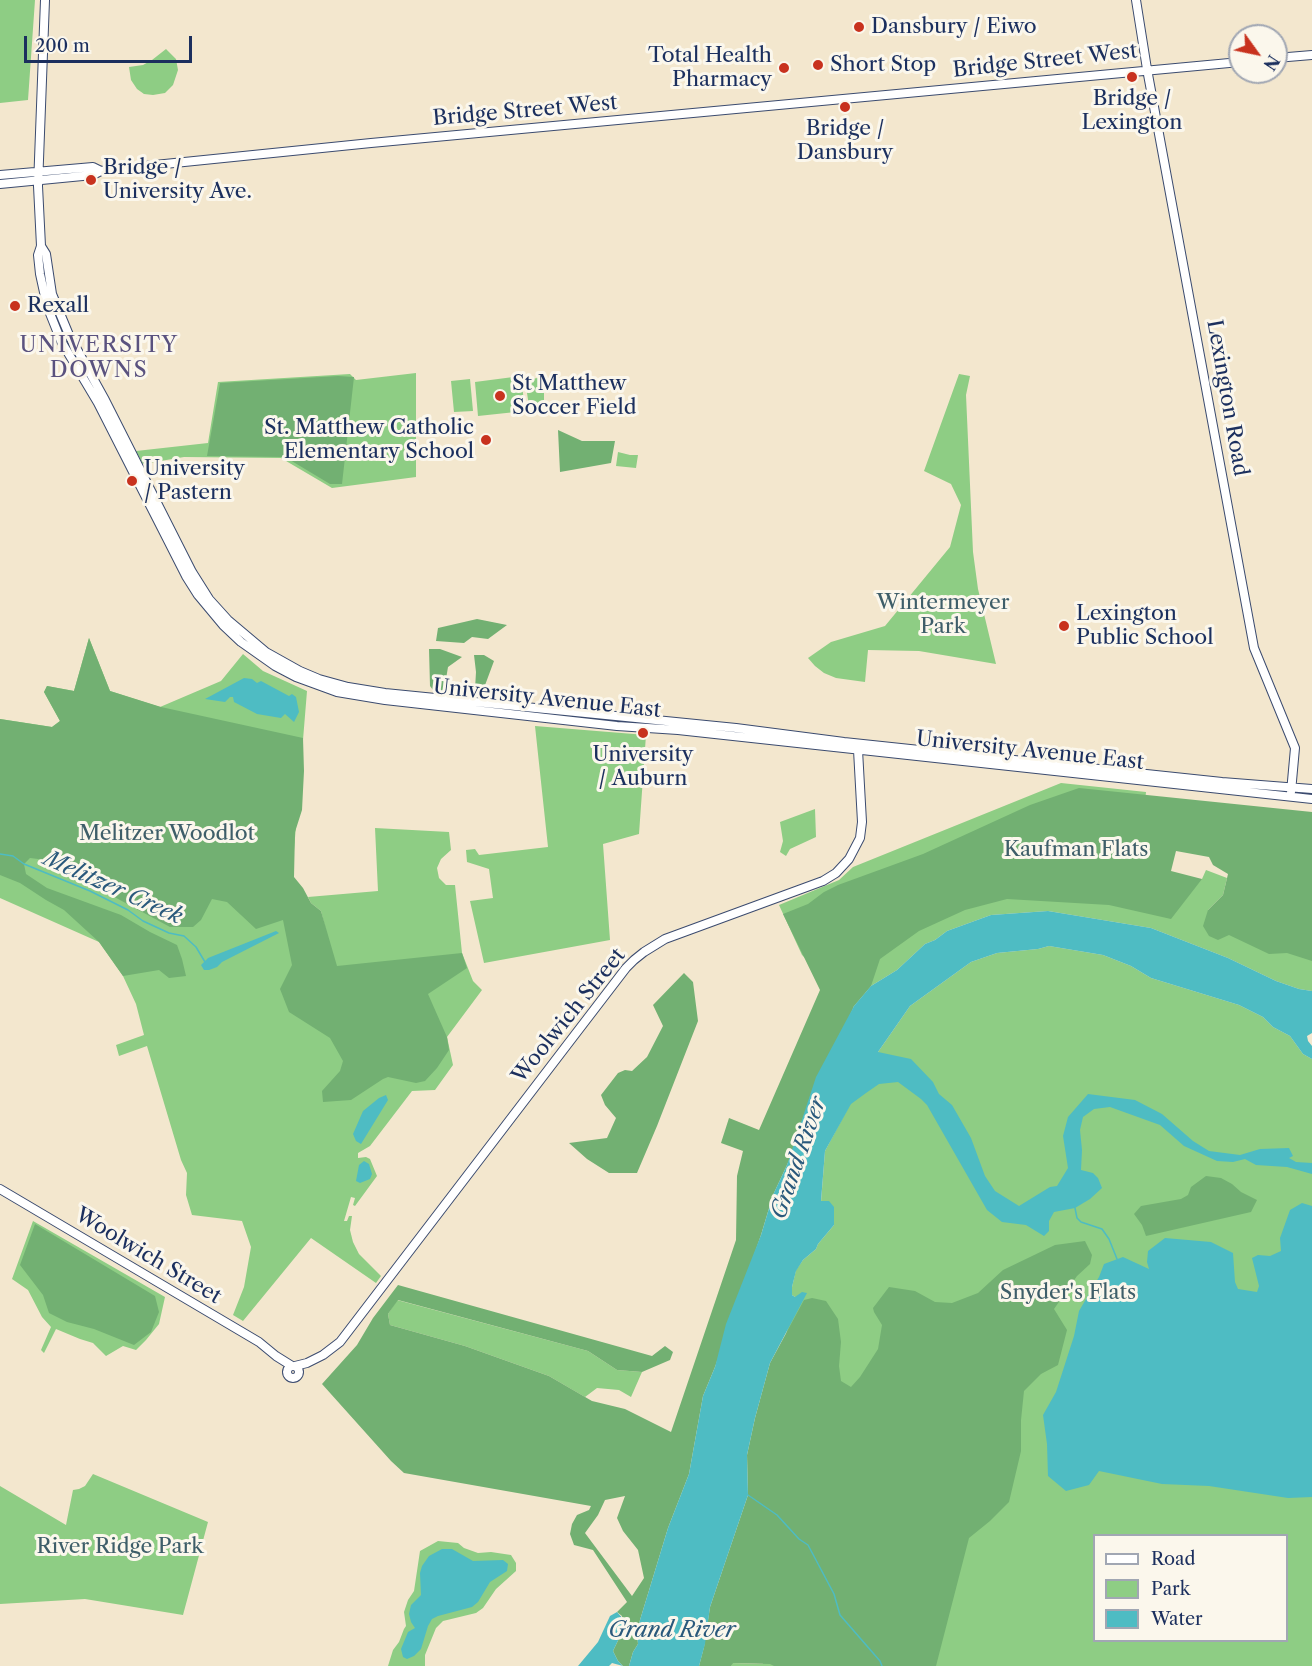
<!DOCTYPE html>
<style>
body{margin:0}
#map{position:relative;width:1312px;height:1666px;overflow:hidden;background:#f3e7ce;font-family:"Libre Caslon Text",serif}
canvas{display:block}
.legend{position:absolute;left:1093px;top:1534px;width:195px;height:108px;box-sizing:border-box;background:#fbf7ec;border:2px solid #a1a7b3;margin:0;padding:8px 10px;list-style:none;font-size:18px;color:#1b2f5e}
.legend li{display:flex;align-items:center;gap:12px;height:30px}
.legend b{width:30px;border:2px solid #a1a7b3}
.north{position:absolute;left:1228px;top:24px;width:60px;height:60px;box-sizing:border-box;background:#fbf7ec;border:2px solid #a1a7b3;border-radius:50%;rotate:123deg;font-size:16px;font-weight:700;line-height:24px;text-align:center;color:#1b2f5e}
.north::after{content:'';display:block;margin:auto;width:21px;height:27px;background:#c8321e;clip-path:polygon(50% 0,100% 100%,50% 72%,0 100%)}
.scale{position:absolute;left:24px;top:36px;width:168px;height:27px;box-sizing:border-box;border:3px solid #1b2f5e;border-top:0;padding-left:8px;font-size:18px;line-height:21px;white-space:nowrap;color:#1b2f5e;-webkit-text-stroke:4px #fbf7ec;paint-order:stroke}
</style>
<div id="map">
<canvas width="1312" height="1666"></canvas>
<ul class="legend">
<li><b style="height:8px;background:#fff"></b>Road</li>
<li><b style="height:16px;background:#8ecd84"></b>Park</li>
<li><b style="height:16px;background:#4ebcc3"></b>Water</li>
</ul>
<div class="north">N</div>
<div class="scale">200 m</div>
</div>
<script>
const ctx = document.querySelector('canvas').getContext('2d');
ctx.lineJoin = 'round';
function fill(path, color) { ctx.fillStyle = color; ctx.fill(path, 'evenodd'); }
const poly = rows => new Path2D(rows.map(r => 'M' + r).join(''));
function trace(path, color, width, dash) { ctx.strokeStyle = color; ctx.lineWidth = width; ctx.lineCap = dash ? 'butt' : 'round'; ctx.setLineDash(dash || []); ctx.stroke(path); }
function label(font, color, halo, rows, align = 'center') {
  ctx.font = font + ' "Libre Caslon Text",serif'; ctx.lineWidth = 6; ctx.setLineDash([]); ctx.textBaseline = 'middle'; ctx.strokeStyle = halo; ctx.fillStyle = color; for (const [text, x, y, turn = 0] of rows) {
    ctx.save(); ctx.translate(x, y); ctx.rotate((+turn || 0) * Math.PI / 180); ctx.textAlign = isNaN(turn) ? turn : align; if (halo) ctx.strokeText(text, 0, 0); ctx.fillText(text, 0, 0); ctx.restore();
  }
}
fill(poly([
 [0,0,35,0,28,100,0,103],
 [166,49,176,59,178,70,173,85,165,93,153,95,144,94,137,89,131,80,129,67,143,65,152,60],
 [416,373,416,477,332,488,281,458,184,457,143,464,136,451,208,443,218,382,350,374,356,380],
 [959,374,970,376,966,395,973,552,978,589,996,664,919,651,868,650,865,682,836,678,824,673,815,666,808,658,831,642,885,626,950,547,961,505,951,484,924,471],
 [521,376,525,411,478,416,475,382],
 [544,377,544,402,529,406,525,380],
 [470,379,473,411,454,412,451,381],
 [618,452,630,455,638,455,636,468,616,466],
 [89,638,110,691,160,707,221,681,243,654,263,671,307,691,290,899,326,931,321,911,311,903,308,897,378,891,375,828,449,832,451,850,441,859,437,868,439,878,446,885,455,885,462,953,473,981,482,990,447,1037,453,1065,435,1090,412,1091,370,1146,358,1153,358,1158,366,1157,370,1159,377,1176,355,1206,353,1205,355,1198,351,1197,344,1221,347,1221,349,1216,352,1216,350,1230,353,1242,359,1254,381,1276,376,1283,311,1238,243,1321,233,1315,244,1287,251,1247,242,1221,192,1215,186,1195,187,1173,181,1160,147,1046,119,1056,116,1045,144,1035,136,1004,123,976,99,942,0,898,0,719,52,727,60,721,44,692,47,686,74,691],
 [535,726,646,735,639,834,603,844,610,940,484,963,470,901,493,898,489,869,467,862,466,850,475,849,479,855,548,847],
 [1061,783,1146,792,1135,901,1202,879,1206,870,1227,878,1223,895,1208,910,1312,948,1312,991,1299,989,1276,981,1228,958,1151,928,1048,911,991,915,947,931,935,940,925,944,897,970,871,986,854,1006,802,955,779,905,839,880,853,867],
 [815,809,816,837,790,849,786,856,780,852,783,841,780,822],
 [1049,946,1103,955,1131,966,1151,978,1239,1005,1263,1017,1273,1027,1290,1036,1303,1054,1312,1059,1312,1666,731,1666,732,1663,763,1664,748,1495,795,1297,792,1295,792,1287,796,1270,803,1260,816,1249,818,1244,834,1225,821,1202,825,1151,878,1052,910,1006,971,962,997,953,1038,949],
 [1094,1536,1286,1536,1286,1640,1094,1640],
 [33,1221,165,1297,159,1324,146,1340,136,1350,123,1346,106,1356,93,1343,80,1339,56,1329,44,1353,41,1350,51,1327,42,1317,28,1290,12,1279],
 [397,1300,588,1351,617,1370,642,1372,631,1397,619,1390,597,1388,585,1397,549,1376,465,1346,390,1325,388,1314],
 [93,1474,208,1522,183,1615,85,1599,0,1604,0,1486,66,1525,73,1490,79,1489,85,1486],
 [438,1541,458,1543,464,1548,478,1553,491,1552,511,1555,516,1563,516,1571,496,1589,483,1608,476,1613,443,1621,436,1628,425,1655,425,1666,388,1666,393,1650,399,1642,404,1629,406,1626,404,1612,408,1600,414,1591,420,1551]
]), '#8ecd84');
fill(poly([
 [338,376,354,377,342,484,330,484,285,457,207,456,220,383],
 [558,430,582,441,615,441,611,463,560,472],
 [477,619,507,625,488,639,472,637,464,643,436,641,438,628],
 [89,638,110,691,161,707,303,738,304,771,302,810,295,832,294,877,303,888,311,903,321,911,337,966,462,953,467,968,428,994,447,1037,449,1050,437,1068,425,1081,416,1083,388,1077,383,1079,351,1100,323,1102,322,1091,340,1071,343,1061,330,1038,289,1012,280,989,292,965,283,920,256,929,227,902,212,899,201,920,193,927,170,927,107,893,58,871,46,860,30,858,24,864,26,874,47,888,121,915,150,932,177,945,182,959,186,976,169,978,159,970,123,976,99,942,64,910,46,900,20,883,0,875,0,719,52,727,60,721,44,692,47,686,74,691],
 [429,649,440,649,462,657,448,667,446,679,454,687,475,689,476,672,474,655,484,655,494,661,481,696,433,690,430,686],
 [1079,788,1312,812,1312,961,1287,953,1269,954,1229,935,1218,940,1209,936,1203,926,1208,910,1223,895,1228,874,1213,865,1209,857,1176,851,1171,871,1202,879,1171,919,1109,905,1007,899,965,910,919,931,880,959,871,986,854,1006,787,1165,773,1195,761,1235,715,1367,703,1396,689,1474,668,1528,640,1620,637,1633,638,1644,633,1652,629,1666,623,1666,618,1661,613,1651,623,1630,622,1616,617,1612,627,1602,593,1550,574,1545,570,1534,572,1524,577,1515,589,1510,591,1506,404,1473,391,1461,322,1384,357,1345,373,1318,398,1285,652,1356,665,1346,673,1352,670,1360,642,1372,617,1370,588,1351,398,1300,388,1314,390,1325,465,1346,549,1376,592,1401,625,1409,671,1432,736,1240,737,1176,743,1151,721,1143,729,1118,759,1130,820,990,783,914,808,904,824,892,838,885,923,854,1030,805],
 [625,1496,617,1518,623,1531,638,1550,644,1578,632,1596,585,1533,598,1515,605,1500],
 [684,973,693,982,698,1021,657,1126,637,1173,609,1173,587,1159,569,1143,607,1138,616,1118,605,1105,601,1095,618,1073,625,1070,632,1071,647,1057,663,1026,653,1005],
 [1206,1176,1221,1178,1232,1184,1241,1192,1257,1200,1251,1212,1146,1236,1142,1225,1134,1214,1141,1206,1181,1199,1188,1195,1191,1187],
 [35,1224,155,1296,159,1312,151,1332,134,1345,94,1329,67,1322,49,1313,43,1295,20,1265],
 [1085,1241,1092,1255,1090,1264,1077,1276,1054,1309,1067,1330,1058,1365,1041,1374,1024,1391,1021,1420,1021,1451,1009,1502,990,1521,969,1538,936,1666,774,1666,770,1664,733,1663,731,1666,699,1666,704,1647,710,1607,748,1495,747,1455,755,1418,770,1363,804,1300,812,1298,826,1301,838,1319,841,1342,839,1366,841,1381,851,1387,860,1377,878,1349,882,1325,874,1312,873,1308,889,1287,915,1291,935,1302,952,1303,978,1293,1003,1270,1055,1245]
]), '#72b072');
fill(poly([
 [244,678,252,679,257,683,261,681,289,696,292,694,296,697,299,712,294,722,285,714,281,718,257,714,234,702,233,697,230,697,225,702,205,699],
 [1048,911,1151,928,1228,958,1276,981,1299,989,1312,991,1312,1033,1307,1036,1308,1041,1312,1046,1312,1059,1303,1054,1290,1036,1273,1027,1263,1017,1239,1005,1151,978,1131,966,1103,955,1049,946,1038,949,997,953,971,962,910,1006,878,1052,911,1059,933,1082,939,1094,952,1105,971,1138,985,1176,995,1191,1019,1206,1050,1187,1057,1186,1068,1168,1063,1136,1068,1117,1088,1094,1135,1100,1162,1114,1193,1141,1209,1151,1240,1155,1260,1149,1289,1148,1293,1156,1289,1158,1296,1162,1312,1163,1312,1174,1287,1167,1256,1165,1245,1159,1233,1162,1217,1161,1184,1146,1160,1125,1110,1107,1094,1109,1083,1117,1080,1130,1082,1150,1081,1170,1093,1173,1098,1178,1102,1188,1090,1199,1075,1208,1054,1212,1049,1221,1049,1231,1044,1236,1026,1225,1002,1222,987,1210,927,1105,921,1099,898,1082,879,1084,866,1093,851,1104,825,1151,821,1201,829,1201,834,1207,834,1225,818,1244,816,1249,803,1260,796,1271,792,1287,792,1295,795,1297,802,1292,807,1293,770,1363,755,1418,747,1455,748,1495,710,1607,705,1644,699,1666,629,1666,633,1652,638,1644,637,1633,640,1620,668,1528,689,1474,703,1396,715,1367,726,1324,761,1235,773,1195,787,1165,816,1077,854,1006,871,986,897,970,925,944,935,940,947,931,991,915],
 [276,931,279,933,222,962,217,967,209,970,204,970,201,965,208,958],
 [386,1095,388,1100,361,1144,356,1141,353,1134,363,1111,379,1098],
 [364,1161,369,1164,372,1174,370,1179,360,1183,356,1181,359,1165],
 [1302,1203,1312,1206,1312,1497,1288,1498,1209,1486,1162,1484,1099,1471,1089,1485,1066,1491,1048,1476,1047,1444,1043,1415,1056,1392,1074,1336,1079,1311,1099,1277,1104,1264,1123,1257,1149,1269,1147,1262,1148,1251,1165,1238,1211,1242,1233,1253,1235,1282,1238,1289,1257,1292,1259,1286,1252,1258,1258,1255,1270,1256,1281,1251,1280,1238,1290,1210],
 [442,1549,452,1549,473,1561,503,1560,508,1564,507,1571,490,1582,478,1602,472,1607,438,1616,432,1619,428,1626,421,1649,414,1656,407,1659,403,1657,401,1649,408,1632,415,1628,411,1622,409,1614,411,1605,421,1595,420,1573,422,1566,429,1556],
 [617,1612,625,1621,623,1630,613,1651,618,1661,623,1666,612,1663,609,1666,578,1666,598,1642,610,1616]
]), '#4ebcc3');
trace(poly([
 [0,854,13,856,24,864,90,891,128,910,143,921,169,933,184,936,196,947,205,962],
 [1075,1208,1077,1218,1081,1222,1102,1229,1109,1239,1117,1259],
 [748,1495,777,1515,799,1539,808,1545,834,1594,840,1615,880,1661,882,1666]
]), '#4ebcc3', 1.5);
const secondary = poly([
 [45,0,38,186,41,246,38,255,40,274,47,306,61,341,98,403,186,576,198,595,223,625,241,642,275,666,296,677,337,692,385,700,617,726,678,730,1312,799],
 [1136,0,1147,69,1254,648,1295,748,1291,792],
 [1276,58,1312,55],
 [0,175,93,167,101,171],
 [0,184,93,175,101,171,145,166,371,143,1240,62],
 [41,246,46,254,52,294,69,335,105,400,192,572,209,599,228,620,266,652,300,671,319,679,348,687,385,693,736,728,844,742,1222,782,1312,789],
 [0,1189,259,1342,276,1356,292,1366],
 '287 1372a6 6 0 1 1 12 0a6 6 0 1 1-12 0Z',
 [295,1366,307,1363,323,1355,340,1342,567,1045,626,968,634,960,644,952,665,939,823,881,836,873,849,859,860,838,862,822,858,750]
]);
trace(secondary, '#3b4b6f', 10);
trace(secondary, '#fff', 8);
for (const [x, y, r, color] of [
 [859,27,6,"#c8321e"],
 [818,65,6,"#c8321e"],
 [784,68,6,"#c8321e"],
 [1132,77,6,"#c8321e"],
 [845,107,6,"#c8321e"],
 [91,180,6,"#c8321e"],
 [15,306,6,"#c8321e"],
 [500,396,6,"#c8321e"],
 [486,440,6,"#c8321e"],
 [132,481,6,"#c8321e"],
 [1064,626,6,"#c8321e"],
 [643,733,6,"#c8321e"]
]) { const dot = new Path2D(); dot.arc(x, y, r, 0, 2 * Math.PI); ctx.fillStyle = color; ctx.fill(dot); trace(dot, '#fbf7ec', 2); }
label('21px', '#1b2f5e', '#fbf7ec', [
 ["Dansbury / Eiwo",871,27],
 ["Total Health",772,56,"right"],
 ["Pharmacy",772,80,"right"],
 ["Short Stop",830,65],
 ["Bridge /",1132,99,"center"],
 ["Lexington",1132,123,"center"],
 ["Bridge /",845,129,"center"],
 ["Dansbury",845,153,"center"],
 ["Bridge /",103,168],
 ["University Ave.",103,192],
 ["Rexall",27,306],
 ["St Matthew",512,384],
 ["Soccer Field",512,408],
 ["St. Matthew Catholic",474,428,"right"],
 ["Elementary School",474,452,"right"],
 ["University",144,469],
 ["/ Pastern",144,493],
 ["Lexington",1076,614],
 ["Public School",1076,638],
 ["University",643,755,"center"],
 ["/ Auburn",643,779,"center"]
], 'left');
label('21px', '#1b2f5e', '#fbf7ec', [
 ["Bridge Street West",1045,61,-6],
 ["Bridge Street West",525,111,-5],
 ["Lexington Road",1227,398,80],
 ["University Avenue East",547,699,6],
 ["University Avenue East",1030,751,6],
 ["Woolwich Street",569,1016,-51],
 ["Woolwich Street",148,1256,31]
]);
label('21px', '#3e5e69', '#fbf7ec', [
 ["Wintermeyer",943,603],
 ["Park",943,627],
 ["Melitzer Woodlot",167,834],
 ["Kaufman Flats",1076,850],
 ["Snyder's Flats",1068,1293],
 ["River Ridge Park",120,1547]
]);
ctx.letterSpacing = '1.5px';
label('22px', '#5a527f', '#fbf7ec', [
 ["UNIVERSITY",99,346],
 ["DOWNS",99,371]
]);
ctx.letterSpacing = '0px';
label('italic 22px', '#2a597c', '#fbf7ec', [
 ["Melitzer Creek",113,888,24],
 ["Grand River",799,1158,-71],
 ["Grand River",672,1631]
]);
</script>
